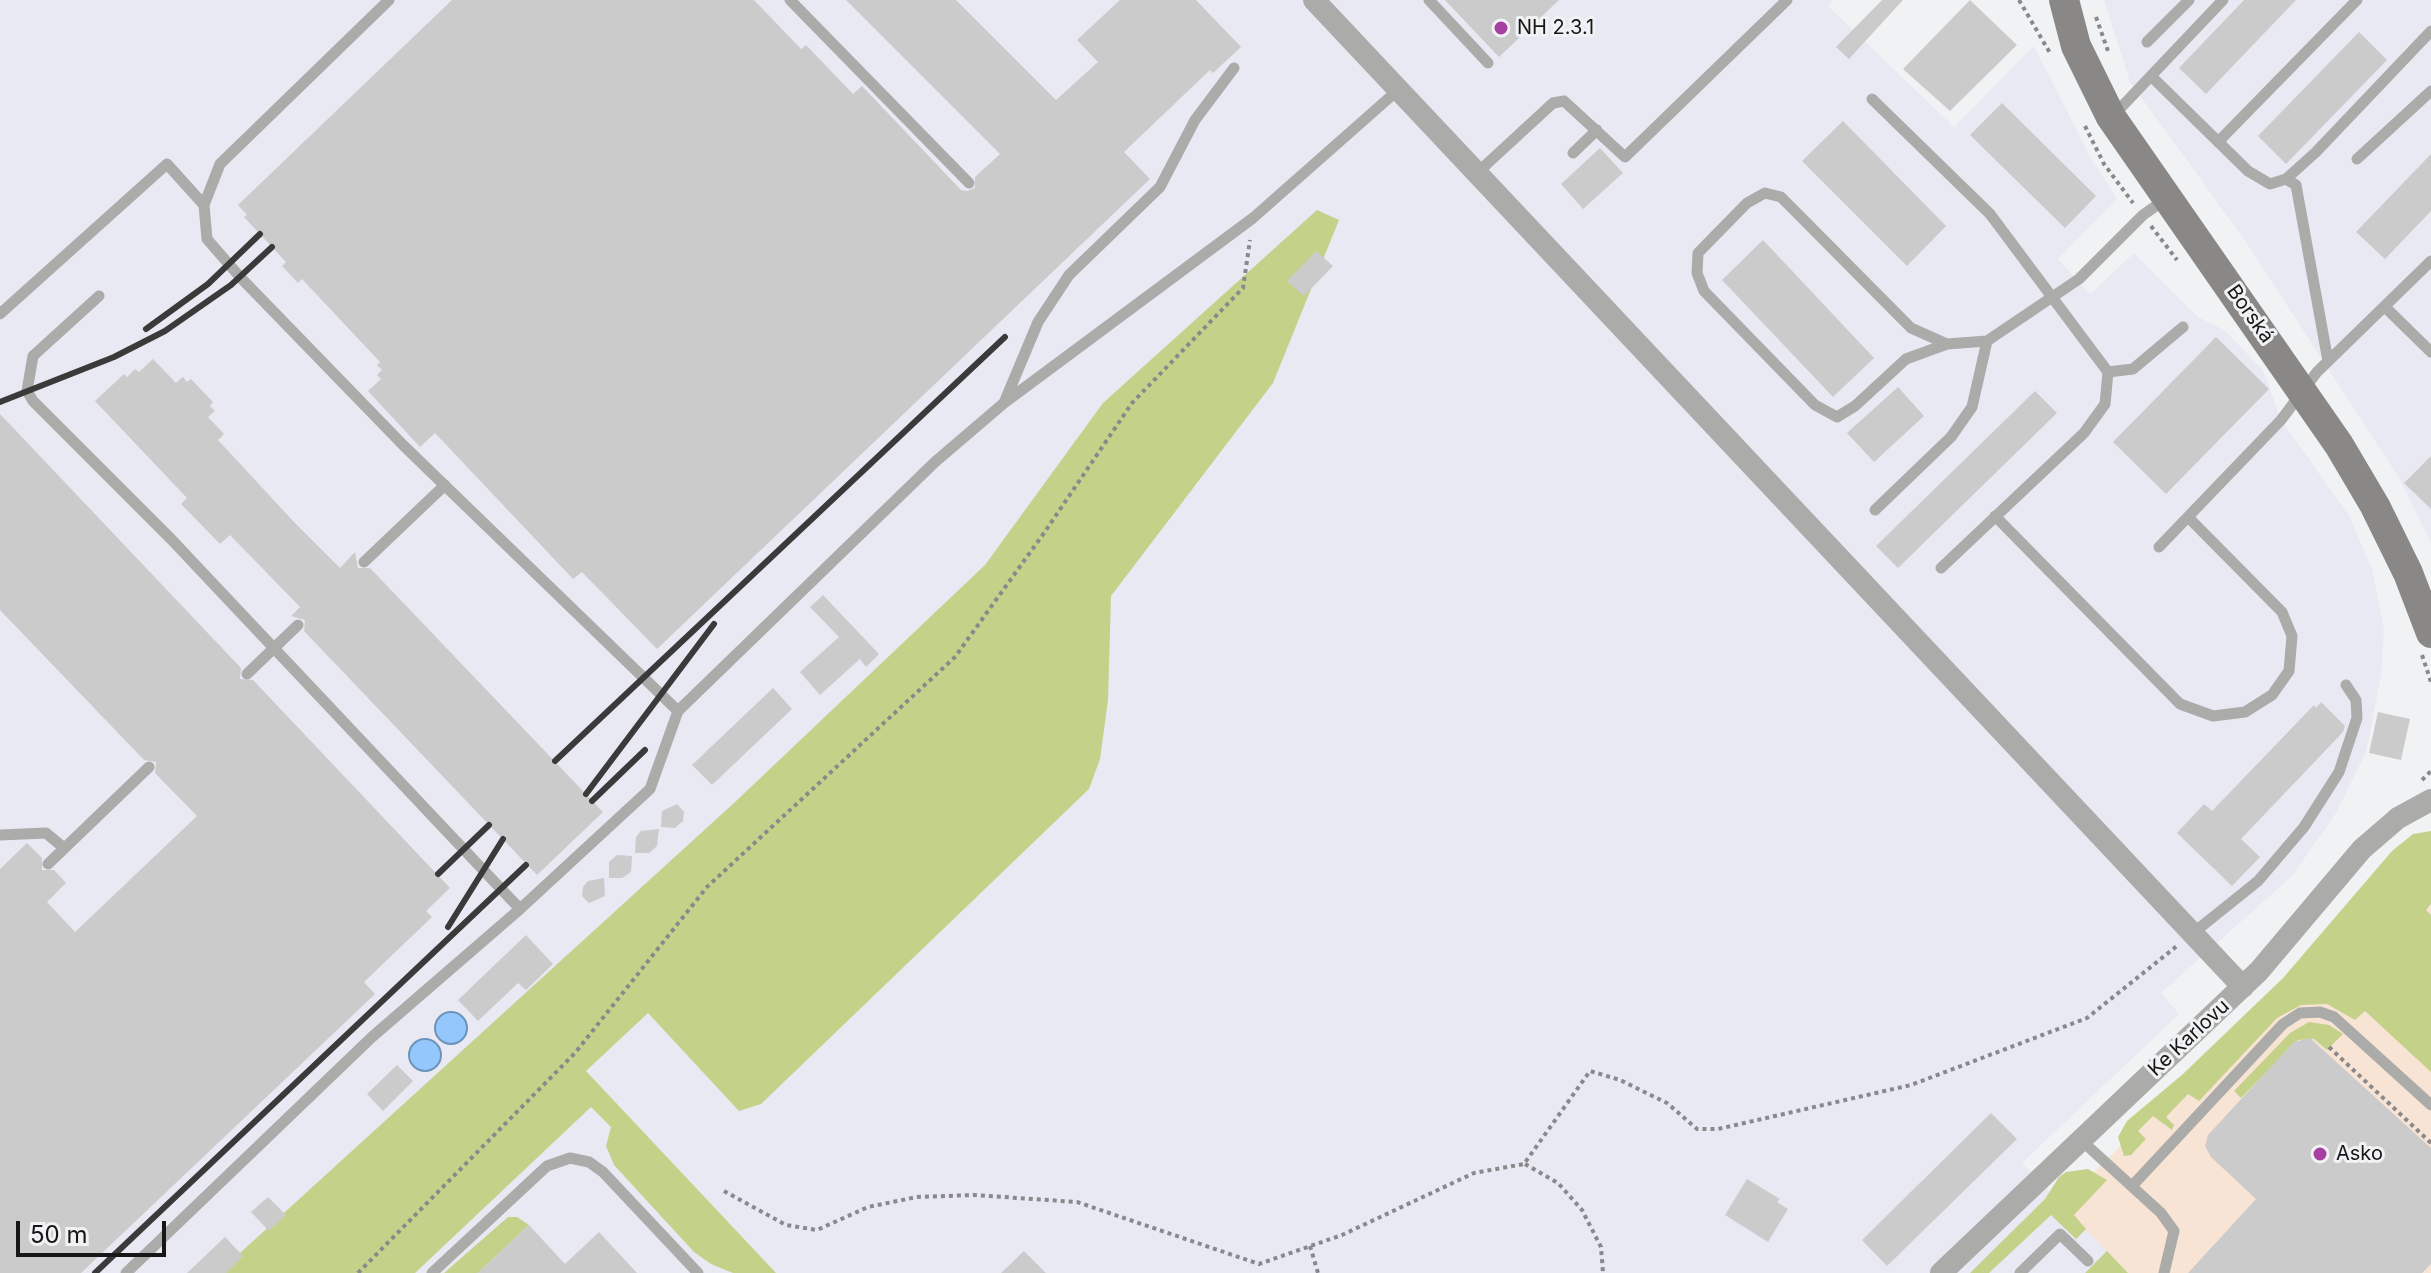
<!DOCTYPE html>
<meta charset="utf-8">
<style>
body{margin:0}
#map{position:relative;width:2431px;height:1273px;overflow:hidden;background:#f1f2f4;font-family:Inter,sans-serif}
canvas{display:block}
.scale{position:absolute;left:16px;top:1221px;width:150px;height:36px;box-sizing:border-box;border:4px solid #171718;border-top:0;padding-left:10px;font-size:24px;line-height:28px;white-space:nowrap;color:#171718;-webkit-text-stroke:6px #f1f2f4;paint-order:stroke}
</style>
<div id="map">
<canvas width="2431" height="1273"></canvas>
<div class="scale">50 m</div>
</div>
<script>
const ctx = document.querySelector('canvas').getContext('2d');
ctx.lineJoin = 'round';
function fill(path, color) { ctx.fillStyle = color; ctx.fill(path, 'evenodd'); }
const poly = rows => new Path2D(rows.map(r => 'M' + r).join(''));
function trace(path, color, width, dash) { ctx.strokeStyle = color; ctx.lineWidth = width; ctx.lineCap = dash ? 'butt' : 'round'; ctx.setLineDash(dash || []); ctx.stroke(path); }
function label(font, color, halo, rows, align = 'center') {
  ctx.font = font + ' Inter,sans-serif'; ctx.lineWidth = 6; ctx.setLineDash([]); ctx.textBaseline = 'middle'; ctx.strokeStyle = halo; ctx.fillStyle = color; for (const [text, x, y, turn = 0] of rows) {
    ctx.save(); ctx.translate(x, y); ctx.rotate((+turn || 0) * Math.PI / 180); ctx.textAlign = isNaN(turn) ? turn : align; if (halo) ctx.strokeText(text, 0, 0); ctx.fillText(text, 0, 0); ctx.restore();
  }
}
fill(poly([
 [2422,852,2431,854,2431,1273,2128,1273,2061,1204]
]), '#f8e4d4');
fill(poly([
 [0,0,1834,0,1828,6,1954,127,2034,46,2089,155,2117,199,2058,259,2090,294,2134,253,2198,317,2224,330,2263,370,2281,420,2350,517,2372,569,2384,629,2381,676,2366,752,2336,813,2292,876,2161,993,2179,1014,2022,1163,2128,1273,0,1273],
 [2104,0,2431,0,2431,543,2399,478,2244,239,2130,82]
]), '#e8e9f3');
fill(poly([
 [1317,210,1339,220,1273,383,1111,596,1108,700,1100,759,1089,789,761,1104,739,1111,648,1013,586,1071,776,1273,733,1273,711,1264,694,1252,614,1165,606,1146,611,1127,591,1107,415,1273,218,1273,734,803,985,565,1103,403],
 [2431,831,2431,904,2426,910,2431,915,2431,1072,2365,1011,2355,1020,2327,1004,2301,1005,2277,1018,2199,1101,2188,1094,2166,1117,2174,1125,2172,1130,2153,1116,2138,1131,2146,1139,2131,1155,2124,1156,2118,1137,2127,1121,2183,1074,2283,978,2392,851,2413,834],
 [2309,1022,2329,1025,2343,1034,2327,1050,2314,1039,2298,1040,2241,1098,2234,1091,2290,1033],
 [2088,1169,2107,1180,2074,1215,2086,1229,2076,1239,2051,1215,1989,1273,1970,1273,2045,1199,2059,1177,2066,1172],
 [508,1217,517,1217,529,1225,478,1273,444,1273],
 [2107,1251,2128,1273,2085,1273]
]), '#c4d289');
const water = poly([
 '435 1028a16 16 0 1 1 32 0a16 16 0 1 1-32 0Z',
 '409 1055a16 16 0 1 1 32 0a16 16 0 1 1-32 0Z'
]);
fill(water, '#94c8fd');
trace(water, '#6e93b8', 2);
fill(poly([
 [452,0,754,0,801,49,806,45,853,94,862,86,961,190,967,191,975,188,975,177,1000,154,846,0,956,0,1056,100,1098,62,1077,40,1120,0,1196,0,1241,47,1213,73,1210,70,1124,152,1150,179,657,649,582,572,573,579,435,433,420,447,368,391,381,379,377,375,382,370,377,365,380,362,302,279,298,283,282,266,286,262,244,217,247,215,238,205],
 [1445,0,1559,0,1499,57],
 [1882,0,1903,0,1849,59,1836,47],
 [1970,0,2017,45,1950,111,1903,69],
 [2244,0,2296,0,2206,94,2179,68],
 [2359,32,2387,60,2286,164,2258,136],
 [2002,103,2096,196,2065,228,1970,135],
 [1843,121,1946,226,1907,266,1802,161],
 [1600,148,1623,173,1583,209,1561,184],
 [2431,154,2431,211,2385,259,2356,232],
 [1763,240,1874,358,1833,397,1722,280],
 [1316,251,1333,266,1304,296,1287,281],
 [2216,337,2269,389,2166,494,2113,442],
 [153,359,176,383,183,377,187,382,191,379,213,402,210,406,215,411,208,417,224,434,218,440,294,522,340,568,355,552,358,568,370,568,603,812,537,875,304,631,305,620,291,616,300,607,230,535,220,544,181,504,187,498,95,401,124,374,127,377,135,369,139,372],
 [1898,387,1924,416,1874,462,1847,433],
 [2035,391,2057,413,1898,568,1876,546],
 [0,414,241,668,240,679,253,680,450,888,426,911,432,917,364,982,375,994,81,1273,0,1273,0,869,27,843,42,858,42,870,54,870,66,883,47,902,75,932,197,816,155,773,156,762,144,760,0,610],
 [2431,456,2431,509,2404,483],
 [823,595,879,654,866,667,860,659,820,695,800,672,839,637,810,607],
 [773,688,792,709,712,785,692,765],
 [2321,702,2345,726,2343,732,2241,839,2260,857,2232,886,2177,833,2204,804,2212,811,2314,705,2316,708],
 [2378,712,2410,719,2401,760,2369,753],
 [677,804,684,812,683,821,675,828,661,827,662,811],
 [659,829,657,846,649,853,635,853,636,837,641,831],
 [617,855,632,856,631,872,622,878,609,878,609,862],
 [604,878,605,896,589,903,582,896,583,887,588,881],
 [526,935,553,964,526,990,518,983,478,1021,458,1000],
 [2310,1038,2431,1148,2431,1264,2422,1273,2188,1273,2256,1199,2211,1157,2205,1146,2208,1135,2294,1042],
 [397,1065,413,1081,383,1111,367,1094],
 [1991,1113,2017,1139,1887,1266,1862,1240],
 [1747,1179,1780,1199,1777,1202,1788,1209,1768,1242,1725,1215],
 [268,1197,286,1215,269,1231,251,1212],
 [529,1225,565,1264,599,1232,637,1273,478,1273],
 [225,1237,243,1256,226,1273,187,1273],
 [1024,1251,1046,1273,1001,1273]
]), '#cccbcc');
trace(poly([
 [2019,0,2050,53],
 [2096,17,2108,51],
 [2085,126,2104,164,2133,203],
 [2151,226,2177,260],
 [2422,655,2431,682],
 [2422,780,2431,771],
 [2329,1047,2431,1143],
 [1525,1164,1558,1183,1582,1210,1601,1247,1603,1273],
 [724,1191,786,1225,817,1230,868,1207,917,1197,974,1195,1077,1202,1259,1264,1342,1235,1474,1173,1524,1164,1590,1071,1620,1080,1667,1103,1697,1129,1718,1129,1911,1085,2087,1018,2177,946],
 [1310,1246,1318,1273],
 [358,1273,575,1053,707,887,955,657,1044,533,1132,403,1243,288,1250,240]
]), '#89898b', 4, [4, 4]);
trace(poly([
 [389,0,220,164,204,205,207,239,240,277,404,446,678,711],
 [790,0,969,183],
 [1429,0,1488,63],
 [2147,42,2189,0],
 [2151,76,2248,171,2270,184,2286,179,2316,152,2431,31],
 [1872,99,1990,214,2108,372,2105,404,2084,433,1941,568],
 [2112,117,2223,0],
 [2218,142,2357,0],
 [1573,153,1597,130],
 [2357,159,2431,91],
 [1477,173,1553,103,1564,101,1625,157,1787,0],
 [2286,179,2296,185,2328,361],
 [99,296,33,356,27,391,33,401,171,539,520,909],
 [2385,307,2431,352],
 [0,314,167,164,204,205],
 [1947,344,1906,359,1855,406,1837,417,1815,405,1704,291,1697,273,1698,253,1747,203,1765,193,1781,197,1911,328,1947,344,1987,341,2079,279,2143,215,2167,198],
 [2108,372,2133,369,2183,327],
 [1004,403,1038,322,1069,275,1160,187,1195,120,1234,68],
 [1875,510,1951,437,1972,407,1987,341],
 [1995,516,2180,704,2213,716,2245,712,2272,695,2289,671,2292,636,2282,612,2188,517],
 [2159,547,2281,420,2317,372,2431,261],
 [364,562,445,485],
 [247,674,298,625],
 [0,835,46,833,64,848],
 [48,864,149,767],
 [2192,934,2258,881,2304,827,2339,772,2357,718,2356,700,2346,685],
 [2081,1140,2161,1213,2174,1231,2164,1273],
 [2132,1186,2283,1024,2300,1013,2320,1012,2334,1017,2431,1105],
 [126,1273,372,1037,520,909,650,789,678,711,935,462,1004,403,1253,218,1398,90],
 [432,1273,547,1166,570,1158,589,1162,603,1172,698,1273],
 [2020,1273,2060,1234,2088,1261]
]), '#ababaa', 11);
trace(poly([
 [1314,0,2243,987],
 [1941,1273,2259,971,2362,849,2398,818,2431,800]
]), '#ababaa', 22);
trace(poly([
 [2064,0,2076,46,2111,117,2339,445,2375,506,2408,573,2431,633]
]), '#898887', 30);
trace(poly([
 [146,329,208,284,260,234],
 [0,402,114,357,165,331,231,285,272,247],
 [555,761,1005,337],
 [586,794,714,624],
 [592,801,645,750],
 [438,874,489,825],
 [448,927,503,839],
 [95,1273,526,865]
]), '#3a3a3b', 6);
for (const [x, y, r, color] of [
 [1501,28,8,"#a63fa2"],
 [2320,1154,8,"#a63fa2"]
]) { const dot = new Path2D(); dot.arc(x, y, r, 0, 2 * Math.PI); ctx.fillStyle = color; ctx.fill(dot); trace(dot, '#f1f2f4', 3); }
label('20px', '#171718', '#f1f2f4', [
 ["NH 2.3.1",1517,28],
 ["Asko",2336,1154]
], 'left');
label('20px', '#171718', '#f1f2f4', [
 ["Borská",2250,314,55],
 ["Ke Karlovu",2189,1038,-43]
]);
</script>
